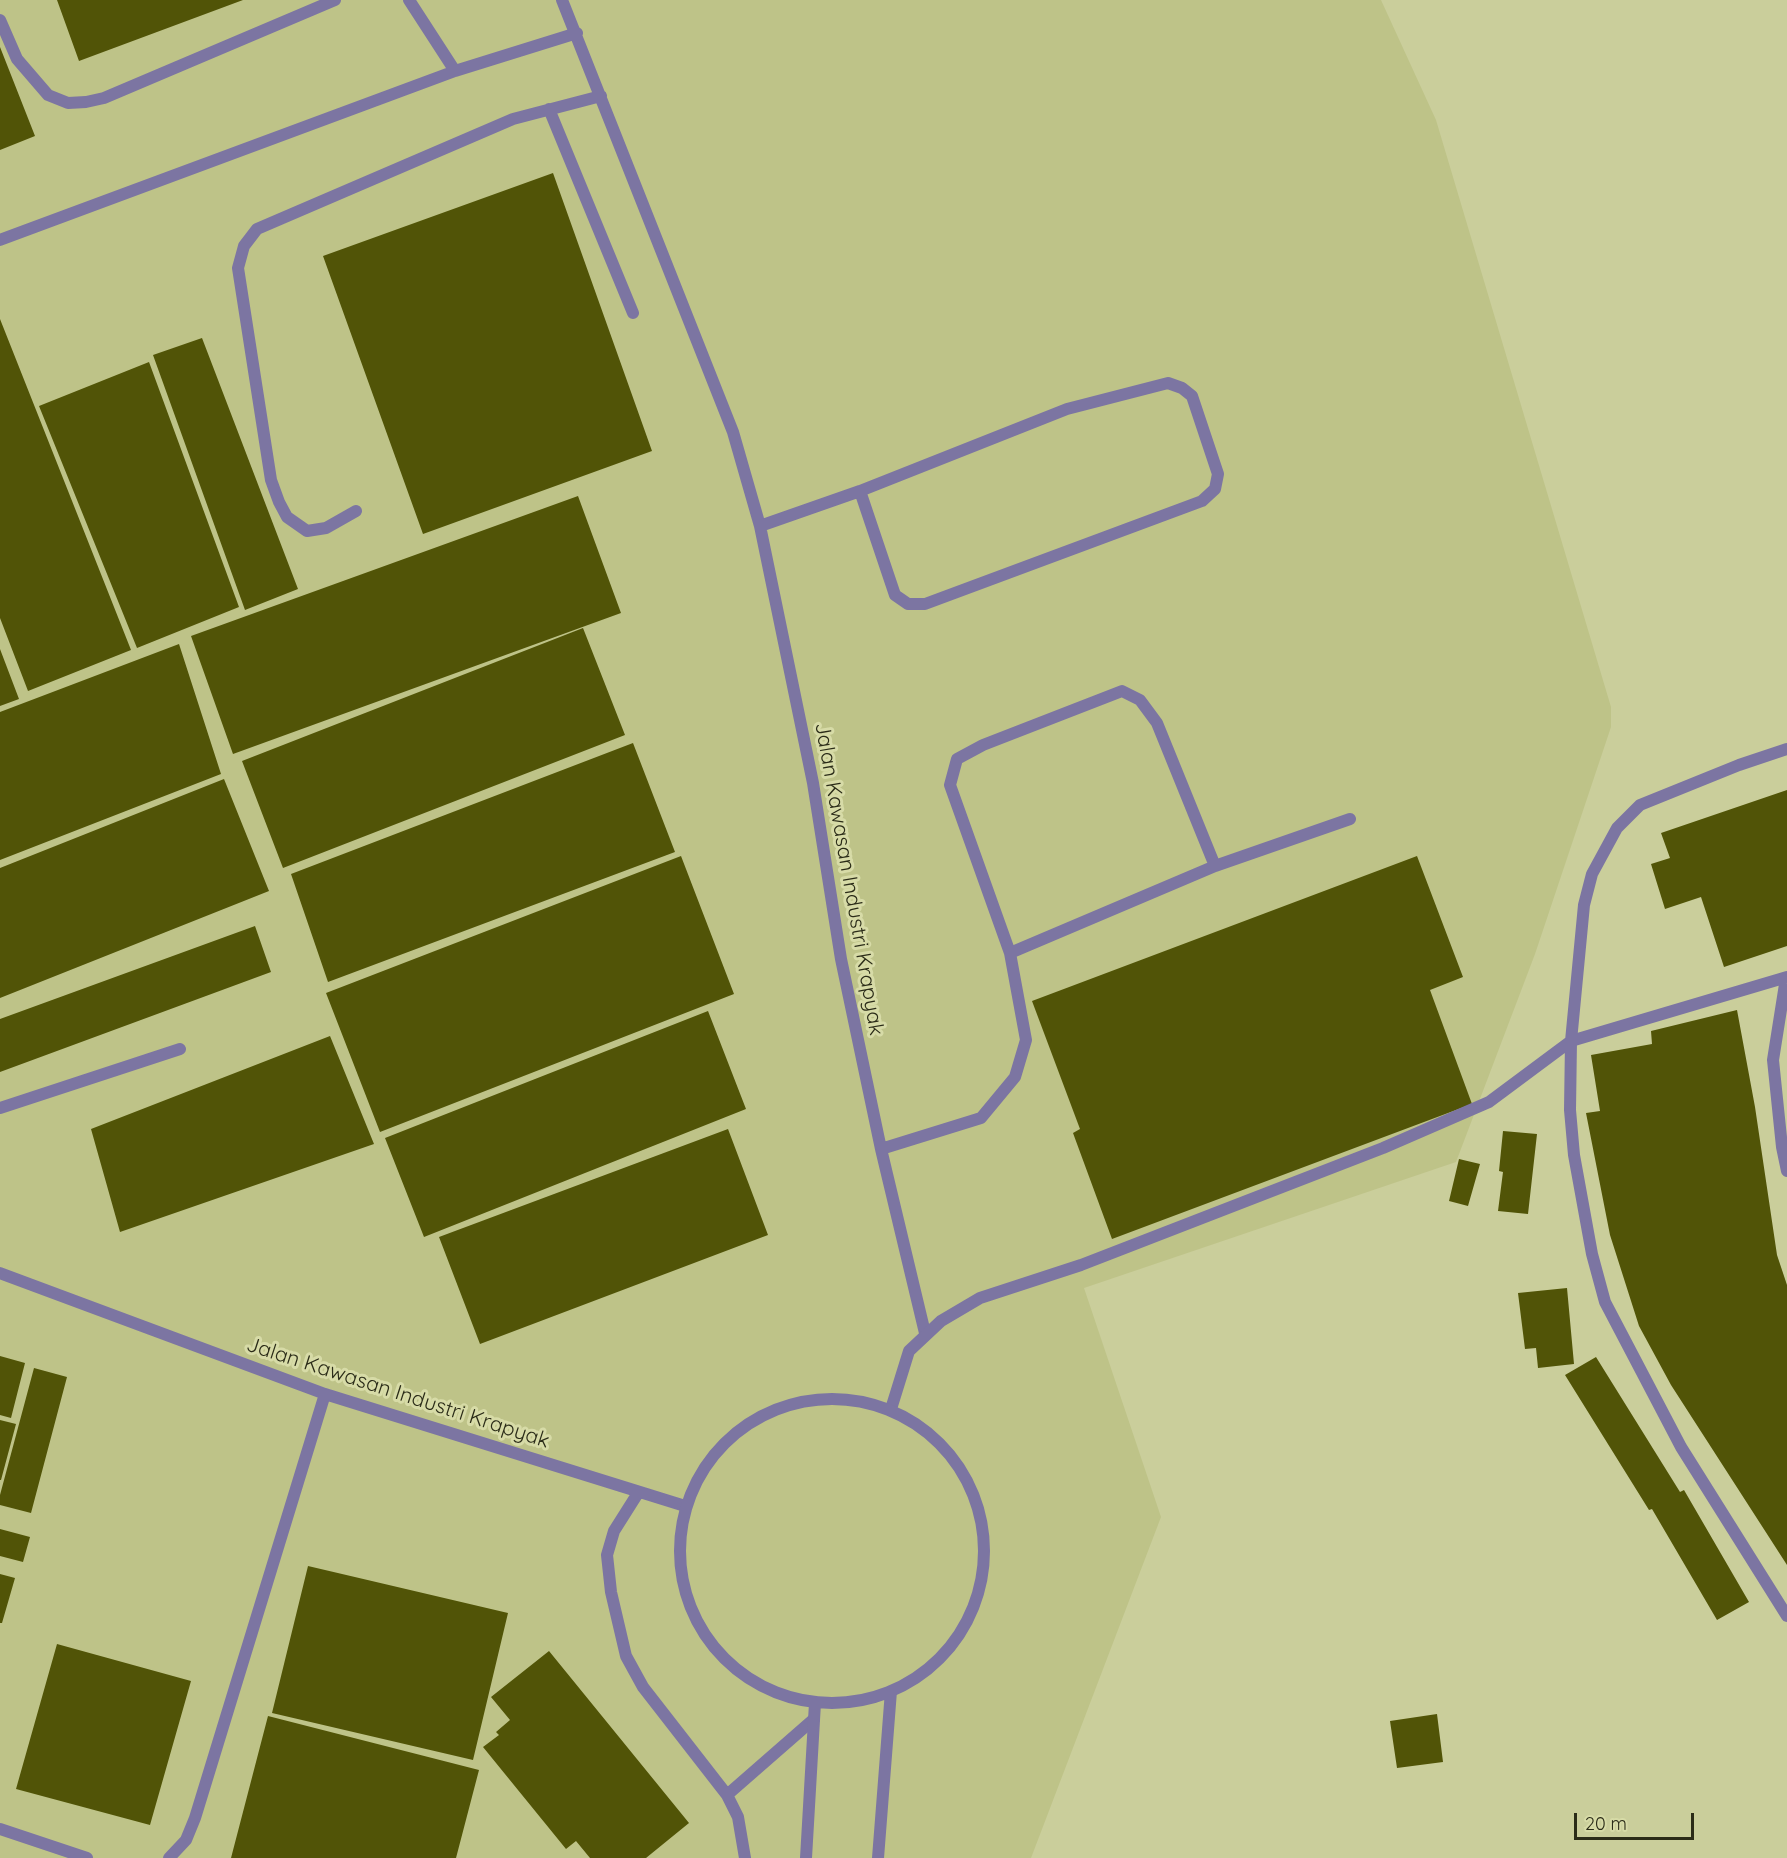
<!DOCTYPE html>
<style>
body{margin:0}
#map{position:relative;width:1787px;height:1858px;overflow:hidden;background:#cace9b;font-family:Quicksand,sans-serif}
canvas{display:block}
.scale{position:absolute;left:1574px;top:1813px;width:120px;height:27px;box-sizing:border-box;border:3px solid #2b2c18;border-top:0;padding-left:8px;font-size:18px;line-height:21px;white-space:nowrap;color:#2b2c18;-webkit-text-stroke:4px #d7dba7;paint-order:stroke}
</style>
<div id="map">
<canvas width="1787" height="1858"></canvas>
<div class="scale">20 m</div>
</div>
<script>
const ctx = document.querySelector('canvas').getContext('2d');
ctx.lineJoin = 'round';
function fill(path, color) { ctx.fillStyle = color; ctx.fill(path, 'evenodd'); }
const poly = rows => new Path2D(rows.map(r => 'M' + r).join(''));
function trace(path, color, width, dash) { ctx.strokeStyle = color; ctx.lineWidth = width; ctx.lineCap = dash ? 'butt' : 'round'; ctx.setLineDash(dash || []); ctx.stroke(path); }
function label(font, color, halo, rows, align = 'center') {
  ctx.font = font + ' Quicksand,sans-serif'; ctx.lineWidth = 6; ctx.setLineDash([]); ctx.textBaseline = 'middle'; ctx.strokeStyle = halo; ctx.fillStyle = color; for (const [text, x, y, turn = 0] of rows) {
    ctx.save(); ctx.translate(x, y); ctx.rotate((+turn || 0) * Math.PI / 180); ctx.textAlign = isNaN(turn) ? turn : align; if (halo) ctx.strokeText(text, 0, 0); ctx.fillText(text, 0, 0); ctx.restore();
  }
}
fill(poly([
 [0,0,1381,0,1436,120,1611,707,1611,727,1535,954,1456,1162,1084,1288,1161,1517,1031,1858,0,1858]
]), '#bec388');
fill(poly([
 [57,0,243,0,79,61],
 [0,47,35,136,0,150],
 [553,173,652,451,423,534,323,256],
 [0,319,131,650,28,691,0,618],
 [202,338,298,589,245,610,153,355],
 [149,362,239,607,137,648,39,406],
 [578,496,621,613,233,754,191,636],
 [583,628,625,735,283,868,242,761],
 [179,644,221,774,0,860,0,712],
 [0,649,19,699,0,706],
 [633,743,675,852,328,982,291,874],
 [224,779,269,891,0,998,0,868],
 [1787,790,1787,946,1724,967,1701,897,1665,909,1651,864,1670,858,1661,833],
 [681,856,734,994,380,1132,326,993],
 [1417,856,1463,977,1430,990,1472,1104,1112,1239,1073,1133,1080,1129,1032,1001],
 [255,926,271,972,0,1072,0,1019],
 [1737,1010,1755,1107,1777,1255,1787,1285,1787,1565,1671,1385,1639,1326,1610,1235,1586,1113,1600,1111,1591,1055,1652,1044,1651,1031],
 [708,1011,746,1109,424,1237,385,1138],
 [330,1036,374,1144,120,1232,91,1129],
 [728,1129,768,1235,480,1344,439,1237],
 [1503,1131,1537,1134,1528,1214,1498,1211,1503,1172,1499,1171],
 [1459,1159,1480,1164,1468,1206,1449,1201],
 [1567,1288,1574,1364,1538,1368,1536,1348,1525,1349,1518,1293],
 [0,1356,25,1363,11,1418,0,1415],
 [1596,1357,1680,1492,1684,1490,1749,1602,1717,1620,1652,1509,1649,1510,1565,1375],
 [34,1368,67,1377,31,1513,0,1505,0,1495],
 [0,1420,16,1424,1,1480,0,1480],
 [0,1529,30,1537,23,1562,0,1556],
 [308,1566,508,1613,473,1760,272,1713],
 [0,1574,15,1578,2,1623,0,1623],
 [57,1644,191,1681,150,1825,16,1789],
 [549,1651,689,1823,646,1858,590,1858,576,1841,566,1849,483,1747,499,1735,496,1732,510,1720,491,1697],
 [1437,1714,1443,1762,1397,1768,1390,1721],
 [268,1716,479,1770,456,1858,231,1858]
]), '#515407');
trace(poly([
 [409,0,455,71],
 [562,0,733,432,760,526,813,783,841,959,881,1149,925,1333],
 [0,20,17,59,48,95,68,103,86,102,104,98,335,0],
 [549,109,633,313],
 [0,240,455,71,577,33],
 [356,511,326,528,307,531,287,517,279,502,271,480,238,268,244,246,257,229,513,119,601,96],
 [760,526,860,491,1067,409,1168,383,1182,388,1192,396,1218,474,1215,489,1202,501,925,604,908,604,895,595,860,491],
 [1010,953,1215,866,1350,819],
 [0,1108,180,1049],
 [881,1149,981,1118,1015,1077,1026,1040,1010,953,950,785,957,759,983,745,1122,691,1140,700,1157,723,1215,866],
 [0,1273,325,1394,685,1506],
 [638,1493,614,1531,607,1555,611,1592,626,1656,643,1687,727,1795,738,1817,745,1858],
 [727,1795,814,1719],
 [0,1829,87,1858],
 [169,1858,186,1840,195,1818,325,1394]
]), '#7c75a2', 12);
trace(poly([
 [1787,749,1739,765,1640,805,1617,828,1592,874,1584,905,1571,1041,1570,1110,1574,1155,1592,1254,1605,1302,1681,1447,1787,1616],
 [1786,978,1773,1060,1782,1147,1787,1171],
 [891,1409,909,1351,941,1321,980,1298,1081,1265,1383,1148,1489,1102,1571,1041,1787,977]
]), '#7c75a2', 12);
trace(poly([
 '680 1551a152 152 0 1 1 304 0a152 152 0 1 1-304 0Z',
 [806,1858,815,1703],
 [878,1858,891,1691]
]), '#7c75a2', 12);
label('21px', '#2b2c18', '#d7dba7', [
 ["Jalan Kawasan Industri Krapyak",849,879,80],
 ["Jalan Kawasan Industri Krapyak",398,1393,18]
]);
</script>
